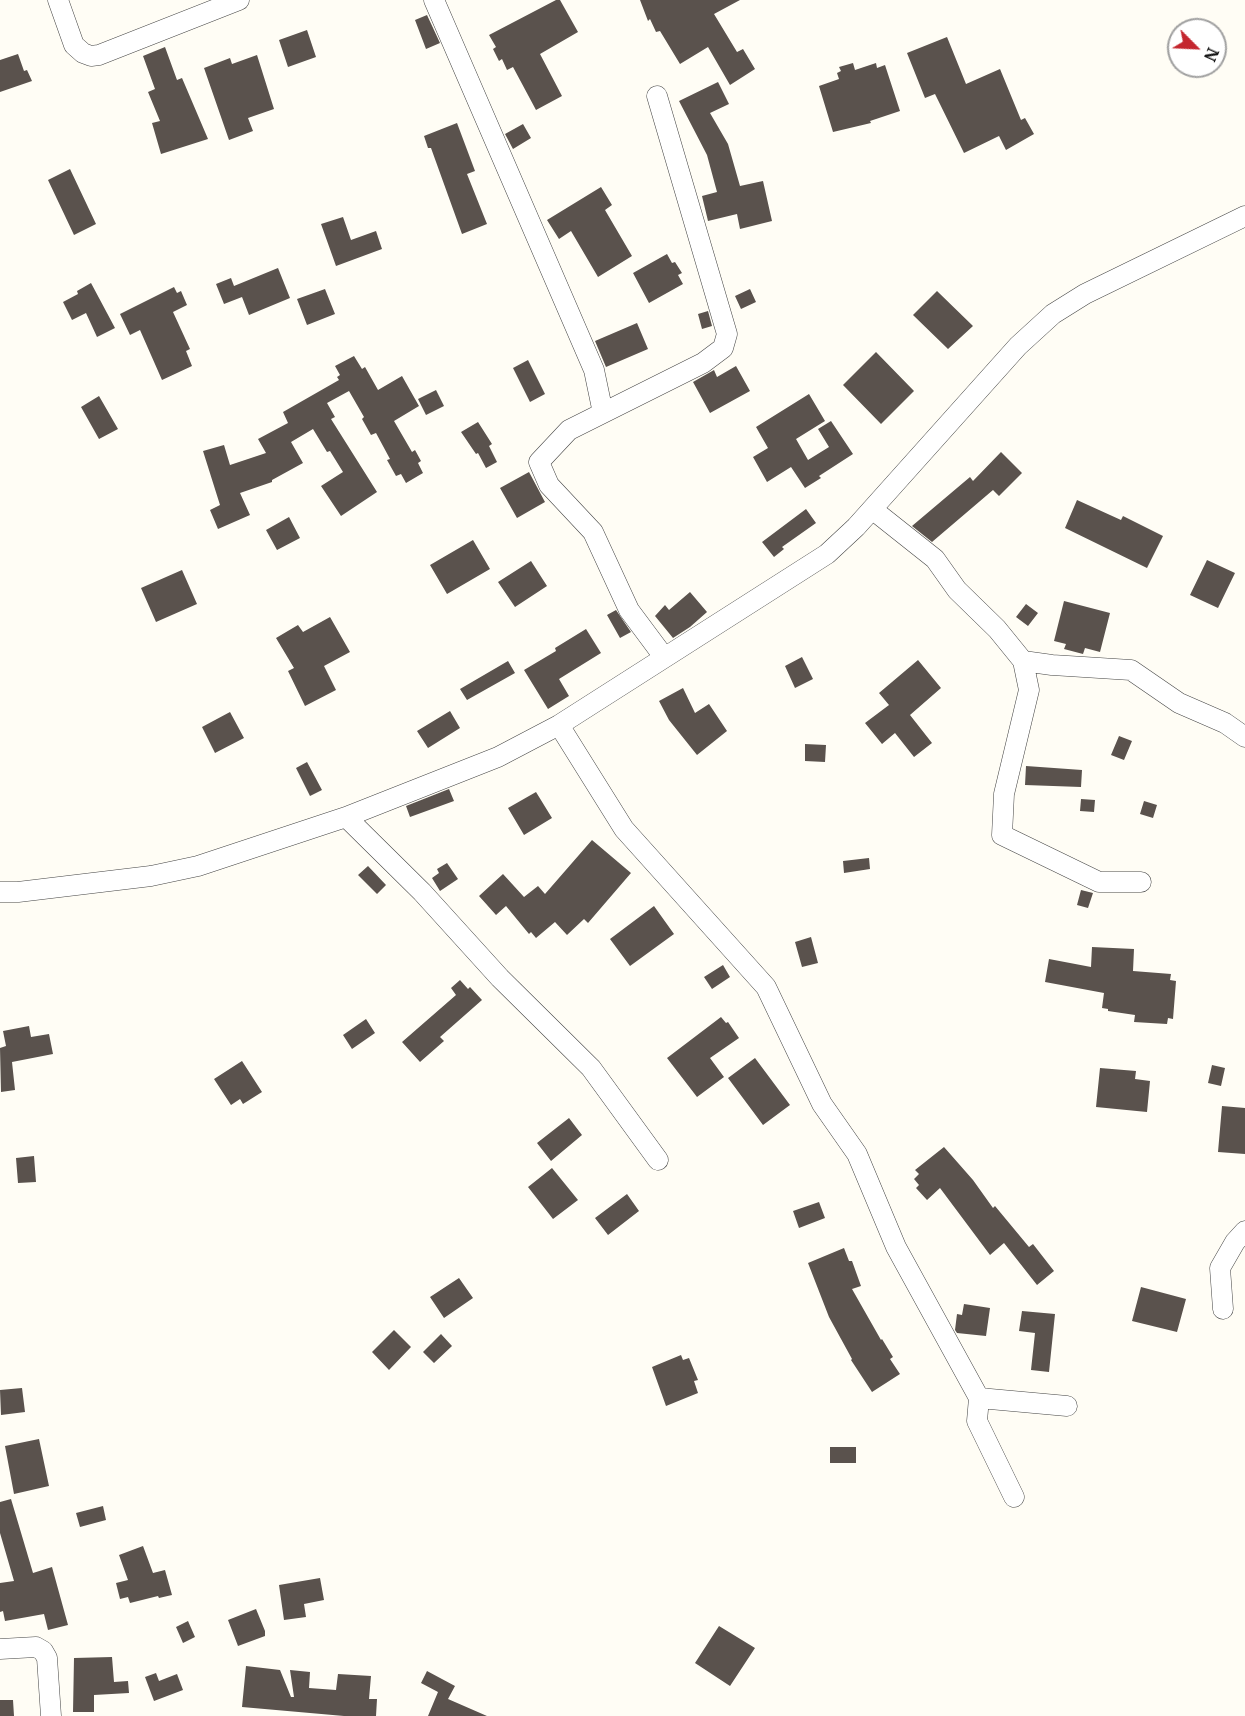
<!DOCTYPE html>
<style>
body{margin:0}
#map{position:relative;width:1245px;height:1716px;overflow:hidden;background:#fffdf5;font-family:Merriweather,serif}
canvas{display:block}
.north{position:absolute;left:1167px;top:18px;width:60px;height:60px;box-sizing:border-box;background:#fff;border:2px solid #a0a0a0;border-radius:50%;rotate:114deg;font-size:16px;font-weight:700;line-height:24px;text-align:center;color:#111}
.north::after{content:'';display:block;margin:auto;width:21px;height:27px;background:#c4262e;clip-path:polygon(50% 0,100% 100%,50% 72%,0 100%)}
</style>
<div id="map">
<canvas width="1245" height="1716"></canvas>
<div class="north">N</div>
</div>
<script>
const ctx = document.querySelector('canvas').getContext('2d');
ctx.lineJoin = 'round';
function fill(path, color) { ctx.fillStyle = color; ctx.fill(path, 'evenodd'); }
const poly = rows => new Path2D(rows.map(r => 'M' + r).join(''));
function trace(path, color, width, dash) { ctx.strokeStyle = color; ctx.lineWidth = width; ctx.lineCap = dash ? 'butt' : 'round'; ctx.setLineDash(dash || []); ctx.stroke(path); }
fill(poly([
 [556,0,560,0,578,32,540,54,562,96,536,110,513,67,507,70,502,59,499,61,493,49,496,47,489,35],
 [640,0,740,0,714,14,737,52,743,49,755,69,730,85,708,47,680,64,660,31,656,32,650,19,648,21],
 [427,15,440,43,426,49,415,20],
 [307,30,316,57,288,67,279,40],
 [947,37,966,84,1000,69,1021,120,1025,118,1034,134,1006,150,999,136,964,153,935,94,925,98,907,53],
 [165,47,177,80,182,78,208,139,161,154,152,123,160,121,148,92,155,89,143,56],
 [18,54,24,71,27,70,32,81,0,92,0,60],
 [257,55,274,109,248,118,253,131,229,140,204,68,230,58,232,64],
 [853,63,855,70,876,63,877,68,885,65,900,111,870,121,871,123,833,132,819,86,839,79,837,73,841,71,839,67],
 [718,82,729,104,710,113,728,144,740,186,763,181,772,221,740,229,737,214,708,221,702,196,717,192,707,155,679,101],
 [457,123,475,171,467,174,487,224,462,234,431,148,428,148,424,136],
 [523,124,531,138,513,149,505,134],
 [70,169,96,224,74,235,48,180],
 [601,187,612,205,605,210,632,256,598,277,571,231,559,239,547,220],
 [343,217,351,240,376,231,382,249,336,266,321,224],
 [667,254,672,263,675,262,682,273,678,275,683,284,649,303,633,273],
 [278,268,290,298,249,315,242,297,224,304,216,284,231,278,234,286],
 [91,283,115,328,97,337,86,313,72,320,63,302,78,294,77,291],
 [174,287,177,293,181,291,187,305,173,312,190,349,186,351,192,366,162,380,140,330,130,335,120,314],
 [325,289,335,314,307,325,297,299],
 [750,289,756,302,741,309,735,296],
 [937,291,973,326,948,349,913,315],
 [708,311,712,326,702,329,698,314],
 [637,323,648,349,606,367,595,341],
 [876,352,914,391,881,424,843,385],
 [354,356,362,369,365,367,378,390,402,376,419,406,394,421,412,452,415,450,421,461,418,463,423,473,406,483,401,474,396,476,387,460,390,459,376,433,371,435,362,419,364,417,349,391,327,403,335,417,331,419,377,492,341,516,321,486,343,472,330,451,327,452,313,429,291,442,303,463,272,480,272,482,240,493,250,515,218,529,210,510,220,505,203,451,224,445,230,465,266,453,258,439,288,423,283,412,339,380,337,377,340,375,335,366],
 [528,360,545,394,530,402,513,368],
 [736,366,750,391,710,413,693,382,714,370,717,377],
 [436,390,444,406,426,415,418,399],
 [809,394,825,421,796,439,808,460,829,447,818,429,831,421,853,454,819,476,821,478,805,488,791,467,767,482,753,457,768,448,756,427],
 [99,396,118,429,99,439,81,407],
 [478,422,492,444,489,446,497,462,486,468,478,453,476,454,461,432],
 [1001,452,1022,473,999,496,993,490,932,542,912,526,970,477,973,481],
 [529,472,545,502,517,518,500,488],
 [1077,500,1121,520,1123,516,1163,536,1147,568,1065,528],
 [806,509,816,523,782,547,784,549,774,557,762,542],
 [289,517,300,538,277,550,266,530],
 [473,540,490,569,447,594,430,565],
 [1207,560,1235,573,1218,608,1190,595],
 [531,561,547,586,515,607,498,582],
 [182,570,197,604,156,622,141,588],
 [690,592,707,612,690,627,673,638,655,616,665,605,669,610],
 [1064,601,1110,613,1100,652,1085,648,1083,654,1064,649,1066,644,1054,641],
 [1026,604,1038,613,1028,626,1016,617],
 [616,610,631,632,620,638,607,615],
 [330,617,350,652,324,666,336,690,305,706,288,671,294,668,276,638,298,625,303,632],
 [586,629,601,653,559,679,569,696,548,709,524,670,556,651,555,648],
 [802,657,813,679,795,688,785,666],
 [918,660,941,688,910,715,932,743,914,757,895,733,882,744,865,723,889,705,879,693],
 [508,661,515,673,467,700,460,689],
 [683,688,695,713,709,704,727,731,697,755,669,720,659,701],
 [450,711,460,728,428,748,417,731],
 [230,712,244,738,215,753,202,727],
 [1119,736,1132,741,1124,760,1111,755],
 [805,744,826,745,825,762,805,761],
 [307,762,322,790,310,796,296,768],
 [1026,766,1082,770,1081,787,1025,785],
 [449,789,454,801,410,817,406,806],
 [536,792,552,818,524,835,508,808],
 [1081,799,1095,800,1094,812,1080,811],
 [1144,801,1157,805,1153,818,1140,814],
 [592,840,631,873,588,923,584,919,567,935,555,922,536,938,531,932,529,934,506,906,496,915,479,896,503,874,524,897,538,886,545,894],
 [869,858,870,869,844,873,843,861],
 [447,863,458,879,440,891,432,878,439,873,437,869],
 [368,866,386,885,377,894,358,875],
 [1081,890,1093,893,1088,908,1077,905],
 [654,906,674,934,630,966,610,939],
 [811,937,818,963,802,967,795,942],
 [1092,947,1134,949,1133,971,1171,974,1170,980,1176,981,1173,1019,1168,1018,1167,1024,1134,1022,1135,1015,1108,1011,1108,1009,1102,1008,1104,993,1045,982,1049,959,1091,967],
 [723,965,730,977,712,989,704,977],
 [460,980,468,989,470,987,482,1000,440,1037,444,1041,420,1062,402,1042,456,995,451,988],
 [721,1017,726,1023,728,1022,739,1038,710,1058,724,1077,697,1097,667,1058],
 [366,1019,375,1033,352,1049,343,1035],
 [29,1026,31,1037,49,1034,53,1054,12,1062,15,1090,1,1092,0,1048,6,1046,3,1031],
 [755,1058,790,1105,763,1125,728,1078],
 [242,1061,262,1092,243,1104,240,1099,231,1105,214,1079],
 [1212,1065,1225,1068,1221,1086,1208,1083],
 [1100,1068,1136,1071,1135,1079,1150,1081,1147,1112,1096,1107],
 [1222,1106,1245,1108,1245,1154,1218,1152],
 [569,1118,582,1135,551,1161,537,1143],
 [944,1147,973,1180,993,1208,995,1206,1029,1247,1033,1244,1054,1271,1037,1285,1004,1243,990,1255,940,1188,927,1200,916,1188,919,1185,914,1179,919,1174,915,1170],
 [34,1156,36,1182,18,1183,16,1158],
 [552,1168,578,1200,553,1219,528,1187],
 [627,1194,639,1211,608,1235,595,1218],
 [819,1202,825,1218,799,1228,793,1211],
 [844,1248,849,1261,852,1261,861,1286,852,1289,881,1340,882,1339,893,1357,890,1359,900,1374,872,1392,851,1360,852,1359,829,1317,808,1263],
 [459,1278,473,1298,444,1318,430,1297],
 [1141,1287,1186,1299,1177,1332,1132,1321],
 [964,1304,990,1308,986,1336,957,1333,955,1330,957,1314,962,1315],
 [1022,1311,1055,1314,1049,1372,1031,1370,1035,1333,1019,1331],
 [394,1330,411,1347,389,1370,372,1352],
 [441,1334,452,1346,434,1363,423,1352],
 [681,1355,683,1360,689,1358,698,1380,694,1381,698,1393,666,1406,652,1367],
 [22,1388,25,1412,1,1415,0,1390],
 [39,1439,49,1486,14,1494,5,1446],
 [830,1447,856,1447,856,1463,830,1463],
 [11,1499,33,1573,52,1567,68,1625,48,1630,44,1614,5,1621,3,1611,0,1612,0,1583,14,1581,0,1533,0,1502],
 [103,1506,106,1520,80,1527,76,1513],
 [143,1546,153,1573,165,1570,172,1595,159,1598,158,1596,130,1603,128,1597,120,1599,116,1583,128,1580,119,1555],
 [320,1578,324,1600,304,1604,306,1617,284,1620,279,1585],
 [256,1609,265,1631,265,1636,238,1646,228,1620],
 [188,1621,195,1637,183,1643,176,1627],
 [719,1626,755,1648,730,1686,695,1663],
 [112,1657,114,1682,128,1681,129,1693,94,1695,94,1712,73,1712,74,1658],
 [246,1666,280,1670,291,1697,294,1697,290,1670,310,1672,309,1688,336,1690,338,1674,371,1676,369,1699,377,1699,376,1716,344,1716,242,1707],
 [427,1671,455,1686,448,1699,487,1716,428,1716,438,1692,421,1683],
 [156,1673,159,1681,177,1674,183,1690,154,1701,145,1677],
 [0,1700,13,1700,14,1716,0,1716]
]), '#5a524d');
const minor = poly([
 [58,0,74,45,83,53,91,56,99,55,239,0],
 [434,0,594,370,603,413,569,430,539,462,549,485,593,532,629,610,664,657],
 [603,413,703,363,723,348,727,334,657,96],
 [872,509,935,559,957,590,997,629,1023,661,1052,665,1131,670,1179,703,1225,723,1245,737],
 [1023,661,1029,690,1004,794,1002,835,1099,882,1141,882],
 [559,725,624,829,766,987,822,1104,857,1154,896,1247,979,1398,977,1421,1014,1497],
 [346,817,422,892,500,978,591,1068,658,1160],
 [0,892,18,892,151,876,198,866,346,817,498,757,559,725,827,554,856,527,1018,346,1053,314,1085,294,1245,216],
 [1223,1309,1220,1268,1235,1242,1245,1231],
 [979,1398,1067,1406],
 [0,1649,36,1647,43,1651,47,1658,51,1716]
]);
trace(minor, '#444', 21);
trace(minor, '#fff', 20);
</script>
